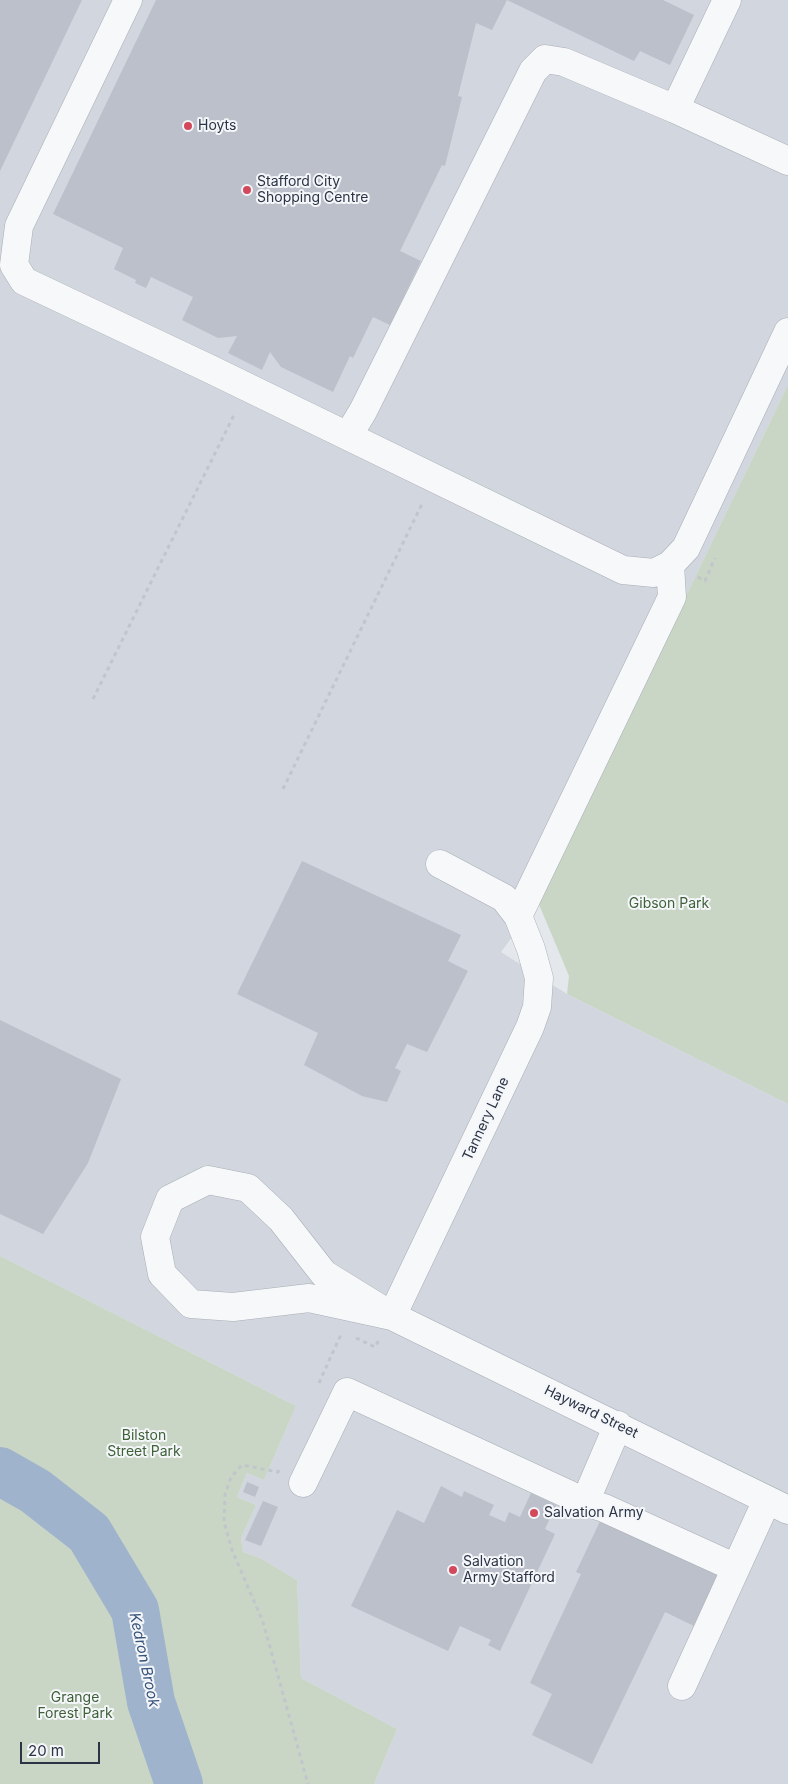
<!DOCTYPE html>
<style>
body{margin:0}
#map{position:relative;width:788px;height:1784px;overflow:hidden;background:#e4e7ec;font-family:Inter,sans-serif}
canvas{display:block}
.scale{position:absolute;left:20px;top:1742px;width:80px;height:22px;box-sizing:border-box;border:2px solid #2b3445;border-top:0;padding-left:6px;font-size:15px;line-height:18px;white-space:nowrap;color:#2b3445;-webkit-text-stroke:4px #f4f6f9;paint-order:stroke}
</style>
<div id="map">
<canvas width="788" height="1784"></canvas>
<div class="scale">20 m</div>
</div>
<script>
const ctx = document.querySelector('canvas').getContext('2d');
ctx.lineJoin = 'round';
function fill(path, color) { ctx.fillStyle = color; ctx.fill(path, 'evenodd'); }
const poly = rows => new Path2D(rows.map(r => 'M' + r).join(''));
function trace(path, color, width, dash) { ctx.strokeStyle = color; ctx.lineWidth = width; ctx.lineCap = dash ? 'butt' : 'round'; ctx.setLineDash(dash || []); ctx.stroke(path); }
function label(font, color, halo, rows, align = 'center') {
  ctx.font = font + ' Inter,sans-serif'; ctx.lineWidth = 4; ctx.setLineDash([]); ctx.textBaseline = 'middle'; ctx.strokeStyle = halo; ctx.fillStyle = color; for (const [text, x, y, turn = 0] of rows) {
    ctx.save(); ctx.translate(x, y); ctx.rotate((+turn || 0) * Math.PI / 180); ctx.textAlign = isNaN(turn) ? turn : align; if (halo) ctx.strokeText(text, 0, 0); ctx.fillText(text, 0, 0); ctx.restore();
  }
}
fill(poly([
 [0,0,788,0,788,385,538,902,501,952,567,994,788,1104,788,1784,374,1784,397,1729,301,1678,297,1580,260,1558,243,1552,241,1538,256,1505,237,1497,247,1473,264,1480,296,1406,0,1256]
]), '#d2d6de');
fill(poly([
 [788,385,788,1104,567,994,569,976,538,902],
 [0,1256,296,1406,264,1480,247,1473,237,1497,256,1505,241,1538,243,1552,260,1558,297,1580,301,1678,397,1729,374,1784,0,1784]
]), '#c9d6c5');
trace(poly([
 [0,1471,35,1491,89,1533,135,1610,151,1702,179,1784]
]), '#9fb4cc', 48);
fill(poly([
 [0,0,82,0,0,171],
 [156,0,663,0,694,15,670,65,640,51,634,61,507,0,492,30,476,23,458,96,462,97,445,166,442,165,400,251,421,261,390,325,373,317,353,358,350,356,333,392,281,367,270,352,262,370,228,353,237,336,218,338,182,320,193,297,151,277,146,288,135,283,136,280,114,269,123,248,53,214],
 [302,861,461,935,448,961,468,971,427,1052,407,1044,395,1068,401,1071,387,1102,362,1096,304,1065,318,1033,237,994],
 [0,1020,121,1079,88,1163,43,1234,0,1214],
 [247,1482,259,1487,255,1497,243,1492],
 [441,1486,462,1497,464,1491,494,1505,489,1515,505,1522,509,1512,520,1517,531,1493,556,1505,545,1529,555,1534,500,1651,488,1645,491,1640,460,1626,448,1651,351,1606,397,1510,424,1523],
 [263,1501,278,1507,261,1546,245,1540],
 [602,1517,720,1573,694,1626,665,1612,592,1764,532,1735,552,1694,530,1683,581,1574,576,1572]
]), '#bbc0ca');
const minor = poly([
 [128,0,19,226,14,265,24,281,210,369,623,570,654,573,670,565,686,548,788,332],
 [675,109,727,0],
 [348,436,363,411,533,71,545,59,564,62,675,109,788,161],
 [518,916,672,597,670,565],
 [392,1316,309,1298,233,1307,191,1304,162,1274,155,1237,170,1199,208,1180,248,1188,281,1219,324,1274,392,1316,788,1510],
 [392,1316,530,1027,537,1007,539,978,531,949,518,916,504,898,440,864],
 [303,1483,347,1392,585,1502,618,1425],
 [585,1502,604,1508,736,1568],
 [682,1686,767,1500]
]);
trace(minor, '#a9aeb7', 29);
trace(poly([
 [698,577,705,581,715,558],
 [93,699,235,413],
 [283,789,422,504],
 [356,1338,375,1347,379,1340],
 [319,1383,342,1332],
 [279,1470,278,1472,242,1465,231,1477,225,1495,224,1522,232,1550,263,1622,308,1784]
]), '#c2c5cb', 3, [4, 4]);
trace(minor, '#f7f8fa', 28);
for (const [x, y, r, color] of [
 [188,126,5,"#d1495b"],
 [247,190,5,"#d1495b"],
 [534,1513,5,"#d1495b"],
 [453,1570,5,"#d1495b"]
]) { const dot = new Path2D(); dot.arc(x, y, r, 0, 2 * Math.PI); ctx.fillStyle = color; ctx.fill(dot); trace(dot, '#f4f6f9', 2); }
label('14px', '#2b3445', '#f4f6f9', [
 ["Hoyts",198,126],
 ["Stafford City",257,182],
 ["Shopping Centre",257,198],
 ["Salvation Army",544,1513],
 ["Salvation",463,1562],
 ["Army Stafford",463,1578]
], 'left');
label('14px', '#3f6138', '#f4f6f9', [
 ["Gibson Park",669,904],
 ["Bilston",144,1436],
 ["Street Park",144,1452],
 ["Grange",75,1698],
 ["Forest Park",75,1714]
]);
label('14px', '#2b3445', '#f4f6f9', [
 ["Tannery Lane",486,1119,-65],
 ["Hayward Street",591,1412,26]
]);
label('italic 15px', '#34527a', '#f4f6f9', [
 ["Kedron Brook",144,1660,78]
]);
</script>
